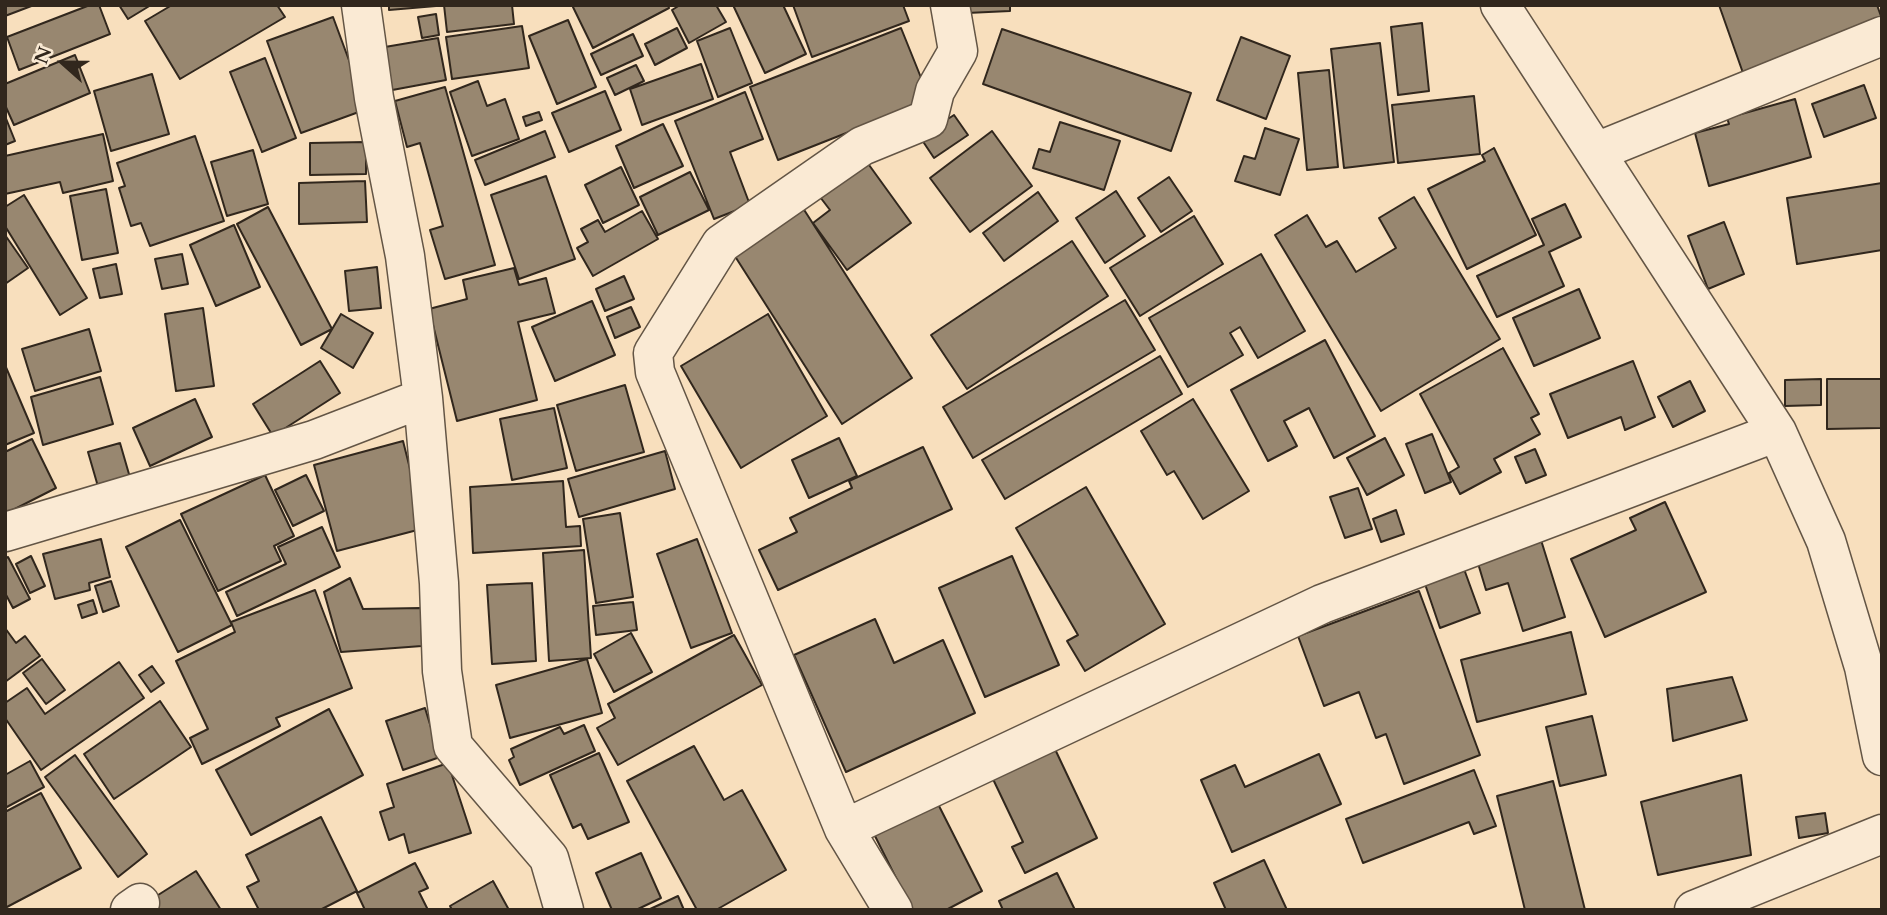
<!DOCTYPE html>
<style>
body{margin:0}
#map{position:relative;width:1887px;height:915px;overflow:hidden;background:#f8dfbd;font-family:Cardo,serif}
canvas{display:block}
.frame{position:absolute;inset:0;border:7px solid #31271d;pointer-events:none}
.north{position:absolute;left:28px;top:28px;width:70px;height:70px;-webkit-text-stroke:5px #faead4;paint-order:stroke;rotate:291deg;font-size:19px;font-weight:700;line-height:28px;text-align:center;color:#31271d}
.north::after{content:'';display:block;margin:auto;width:24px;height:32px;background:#31271d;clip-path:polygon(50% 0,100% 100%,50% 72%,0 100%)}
</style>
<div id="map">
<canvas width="1887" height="915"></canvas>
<div class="frame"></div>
<div class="north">N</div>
</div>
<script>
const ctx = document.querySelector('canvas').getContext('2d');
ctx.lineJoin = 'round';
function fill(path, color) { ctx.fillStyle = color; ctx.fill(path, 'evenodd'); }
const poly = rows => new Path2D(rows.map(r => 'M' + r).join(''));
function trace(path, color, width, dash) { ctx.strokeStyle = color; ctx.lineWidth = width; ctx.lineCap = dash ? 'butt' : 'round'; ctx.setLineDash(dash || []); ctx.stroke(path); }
const building = poly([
 [5,5,34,5,5,16,5,5],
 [90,5,99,5,110,34,19,70,7,37,90,5],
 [119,5,151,5,128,19,119,5],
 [172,5,277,5,285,17,180,79,145,21,172,5],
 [389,5,436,5,436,6,389,10,389,5],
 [444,5,512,5,514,24,447,32,444,5],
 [572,5,668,5,669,8,593,48,572,5],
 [680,5,716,5,726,22,689,43,672,10,680,5],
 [733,5,783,5,806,54,765,73,733,5],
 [793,5,903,5,909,21,812,57,793,5],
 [967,5,1010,5,1010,11,967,13,967,5],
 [1719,5,1877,5,1882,19,1743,73,1719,5],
 [436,14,439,35,422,38,418,17,436,14],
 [333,17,367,109,301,133,267,41,333,17],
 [568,20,596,87,557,104,529,36,568,20],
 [1422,23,1429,91,1398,95,1391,27,1422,23],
 [522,26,529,68,452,79,446,37,522,26],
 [677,28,687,48,655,65,645,44,677,28],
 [730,28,752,83,718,97,697,41,730,28],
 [901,28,930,100,778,160,750,87,901,28],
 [1002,29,1191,93,1171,151,983,84,1002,29],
 [633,34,643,56,601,75,591,54,633,34],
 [1241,37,1290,56,1266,119,1217,100,1241,37],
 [438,38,446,80,387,91,379,48,438,38],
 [1380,43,1394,162,1344,168,1331,49,1380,43],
 [75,55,90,93,14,125,5,105,5,84,75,55],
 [265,58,296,138,262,152,230,72,265,58],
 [701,64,713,99,642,125,630,89,701,64],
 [636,65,644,81,615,95,607,78,636,65],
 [1329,70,1338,167,1307,170,1298,73,1329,70],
 [152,74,169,134,111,151,94,91,152,74],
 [478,81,487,106,505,99,519,139,472,156,450,92,478,81],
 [1864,85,1876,118,1824,137,1812,104,1864,85],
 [445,87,495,265,445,279,430,230,443,226,420,143,407,147,395,101,445,87],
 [605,91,621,130,569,152,552,113,605,91],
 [745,92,763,139,730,152,750,205,714,219,675,121,745,92],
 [1474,96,1480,154,1398,163,1392,105,1474,96],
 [1795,99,1811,157,1709,186,1695,133,1729,124,1727,118,1795,99],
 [539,112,542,120,526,126,523,117,539,112],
 [954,115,968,135,934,158,920,137,954,115],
 [5,116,15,141,5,145,5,116],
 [1060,122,1120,141,1104,190,1033,168,1039,149,1050,152,1060,122],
 [663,124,683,166,634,188,616,146,663,124],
 [1265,128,1299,139,1280,195,1235,181,1244,156,1255,159,1265,128],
 [545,131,555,157,485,185,475,160,545,131],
 [992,131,1032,186,970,232,930,178,992,131],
 [103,134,113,181,63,193,60,182,5,194,5,156,103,134],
 [195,136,224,221,150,246,141,223,131,226,119,188,125,186,117,163,195,136],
 [366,142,366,174,310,175,310,143,366,142],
 [1494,148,1536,235,1467,269,1428,189,1485,161,1482,155,1494,148],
 [253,150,268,204,227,216,211,162,253,150],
 [864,158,911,223,847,270,813,223,830,210,817,193,864,158],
 [621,167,639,205,603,223,585,185,621,167],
 [690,172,709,210,658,235,640,197,690,172],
 [546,176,575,259,519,279,491,195,546,176],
 [1169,177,1192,211,1161,232,1138,198,1169,177],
 [365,181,367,222,299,224,299,183,365,181],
 [1882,183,1882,250,1797,264,1787,198,1882,183],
 [106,189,118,253,82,260,70,196,106,189],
 [1116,191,1145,236,1105,263,1076,218,1116,191],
 [1038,192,1058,221,1004,261,983,233,1038,192],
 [24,195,87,298,60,315,5,226,5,207,24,195],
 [1414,197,1500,339,1381,411,1275,235,1307,215,1326,247,1337,241,1356,272,1396,248,1379,218,1414,197],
 [1565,204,1581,237,1549,252,1564,286,1497,317,1477,276,1544,245,1532,219,1565,204],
 [801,205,912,378,842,424,731,250,801,205],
 [268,207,332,329,301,345,237,224,268,207],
 [642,211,658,239,593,276,577,248,588,242,581,229,598,220,605,232,642,211],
 [1194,216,1223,264,1140,316,1110,268,1194,216],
 [1724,222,1744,274,1708,289,1688,236,1724,222],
 [234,225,260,287,216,306,190,245,234,225],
 [5,235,28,268,5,284,5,235],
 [1072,241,1108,296,967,389,931,335,1072,241],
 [182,254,188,284,162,289,155,259,182,254],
 [1261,254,1305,331,1258,358,1240,327,1230,333,1243,355,1188,387,1149,318,1261,254],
 [116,264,122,294,100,298,93,269,116,264],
 [377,267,381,308,349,311,345,271,377,267],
 [514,268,519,285,546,278,555,313,518,322,537,400,457,421,429,309,467,299,463,280,514,268],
 [624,276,634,299,605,311,596,289,624,276],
 [1579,289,1600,338,1534,366,1513,318,1579,289],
 [1125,300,1155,350,973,458,943,407,1125,300],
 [592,301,615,355,555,381,532,327,592,301],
 [631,307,640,327,615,338,607,317,631,307],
 [203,308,214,386,176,391,165,314,203,308],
 [341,314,373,333,353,368,321,348,341,314],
 [768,314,827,416,741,468,681,366,768,314],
 [89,329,101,371,35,391,22,349,89,329],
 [1325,340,1375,436,1334,458,1309,408,1284,421,1297,446,1268,461,1231,390,1325,340],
 [1503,348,1539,414,1531,418,1540,434,1494,459,1501,472,1460,494,1449,473,1459,467,1420,394,1503,348],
 [1160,356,1182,394,1005,499,982,460,1160,356],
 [320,361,340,393,273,436,253,404,320,361],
 [1633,361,1655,417,1625,430,1621,417,1568,438,1550,394,1633,361],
 [5,365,34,433,5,445,5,365],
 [100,377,113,424,43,445,31,397,100,377],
 [1821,379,1821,405,1785,406,1785,380,1821,379],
 [1827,379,1881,379,1881,428,1827,429,1827,379],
 [1690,381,1705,411,1673,427,1658,397,1690,381],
 [625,385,644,452,576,471,557,405,625,385],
 [195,399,212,437,150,466,133,428,195,399],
 [1193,399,1249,491,1203,519,1174,471,1167,475,1141,431,1193,399],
 [554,408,567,468,512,480,500,419,554,408],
 [1432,434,1451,482,1425,493,1406,444,1432,434],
 [839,438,857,476,809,498,792,460,839,438],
 [1385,438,1404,475,1367,495,1347,458,1385,438],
 [32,439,56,488,5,514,5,452,32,439],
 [403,441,425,528,337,551,314,465,403,441],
 [120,443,131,481,99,490,88,452,120,443],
 [923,447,952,509,778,590,759,550,797,532,790,518,852,488,849,481,923,447],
 [1535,449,1546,475,1526,483,1515,457,1535,449],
 [665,451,675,489,579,517,568,479,665,451],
 [265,475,294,536,274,546,281,561,218,591,181,514,265,475],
 [306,475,324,511,293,526,275,490,306,475],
 [563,481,566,527,580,526,581,546,473,553,470,487,563,481],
 [1086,487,1165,624,1085,671,1067,641,1078,635,1016,528,1086,487],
 [1358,488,1372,529,1345,538,1330,497,1358,488],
 [1665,502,1706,592,1605,637,1571,559,1636,530,1630,518,1665,502],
 [1396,510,1404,534,1381,542,1373,519,1396,510],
 [620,513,633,597,596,603,583,519,620,513],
 [180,520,232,625,178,652,126,547,180,520],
 [322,527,340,567,237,616,226,592,286,564,278,547,322,527],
 [101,539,110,577,89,583,90,590,55,599,43,554,101,539],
 [697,539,732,633,691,648,657,554,697,539],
 [1541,540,1565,617,1523,631,1508,583,1486,590,1477,560,1541,540],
 [584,550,591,658,549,661,543,553,584,550],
 [31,556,45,586,30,593,16,564,31,556],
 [1012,556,1059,665,985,697,939,588,1012,556],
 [8,557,30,599,13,608,5,593,5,559,8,557],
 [1464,569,1480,613,1440,628,1425,584,1464,569],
 [350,578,363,609,421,608,422,646,341,652,324,592,350,578],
 [111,581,119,606,103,612,95,586,111,581],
 [532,583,536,661,492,664,487,585,532,583],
 [315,590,352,688,276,718,280,726,202,764,190,738,208,729,176,661,235,632,231,622,315,590],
 [1419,591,1480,755,1404,784,1386,734,1376,738,1359,692,1324,706,1298,636,1419,591],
 [93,600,97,613,82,618,78,605,93,600],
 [633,602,637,630,596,635,593,606,633,602],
 [875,619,894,663,943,640,975,713,846,772,794,655,875,619],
 [5,628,16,643,25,636,40,656,5,682,5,628],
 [1571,632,1586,694,1477,722,1461,660,1571,632],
 [631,633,652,672,614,692,594,654,631,633],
 [734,635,762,685,618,765,597,728,615,718,608,704,734,635],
 [42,659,65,690,46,704,23,673,42,659],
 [587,659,602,713,510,738,496,685,587,659],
 [119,662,144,698,41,770,5,718,5,703,27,688,45,714,119,662],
 [152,666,164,683,151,692,139,675,152,666],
 [1732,677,1747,720,1673,741,1667,689,1732,677],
 [160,701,191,747,114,799,84,754,160,701],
 [425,708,440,757,403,770,386,721,425,708],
 [329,709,363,775,251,835,216,770,329,709],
 [1592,716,1606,775,1560,786,1546,727,1592,716],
 [584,725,595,751,520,785,509,760,514,757,511,749,560,727,564,734,584,725],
 [694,746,724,800,742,790,786,870,716,910,697,910,627,781,694,746],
 [1054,747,1097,838,1025,873,1012,847,1023,842,992,777,1054,747],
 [599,753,629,822,588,839,581,824,573,828,550,775,599,753],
 [1319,754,1341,804,1232,852,1201,780,1235,765,1245,787,1319,754],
 [75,755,147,854,118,877,45,777,75,755],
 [30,761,44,787,5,808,5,775,30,761],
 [448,763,471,833,409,853,404,834,389,840,380,812,394,807,387,784,448,763],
 [1474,770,1496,826,1474,834,1469,822,1363,863,1346,819,1474,770],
 [1741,775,1751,855,1658,875,1641,802,1741,775],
 [1553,781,1585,910,1525,910,1497,796,1553,781],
 [41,793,81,868,5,908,5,812,41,793],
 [936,800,982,891,946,910,912,910,873,832,936,800],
 [1825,813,1828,833,1799,838,1796,817,1825,813],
 [321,817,357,891,320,910,259,910,247,887,259,881,246,855,321,817],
 [641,853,661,898,636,910,612,910,596,873,641,853],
 [1264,860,1287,910,1226,910,1214,883,1264,860],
 [415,863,428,888,419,892,428,910,365,910,357,893,415,863],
 [196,871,221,910,136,909,196,871],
 [1057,873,1075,910,1003,910,999,901,1057,873],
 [493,881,509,910,452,910,450,906,493,881],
 [678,896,684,910,648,910,678,896]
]);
fill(building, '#988770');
trace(building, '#31271d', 2);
const street = poly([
 [361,5,374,98,405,256,423,398,439,583,442,671,453,746,549,858,564,910],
 [1500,5,1777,432,1826,541,1864,667,1882,756],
 [1596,152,1882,36],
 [5,532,314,440,423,398],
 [844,829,1322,604,1777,432],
 [130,910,140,903],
 [893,910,844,829,655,372,653,353,721,244,862,146,928,119,935,91,958,51,950,5],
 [1694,910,1882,834]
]);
trace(street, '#635545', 41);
trace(street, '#faead4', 38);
</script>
